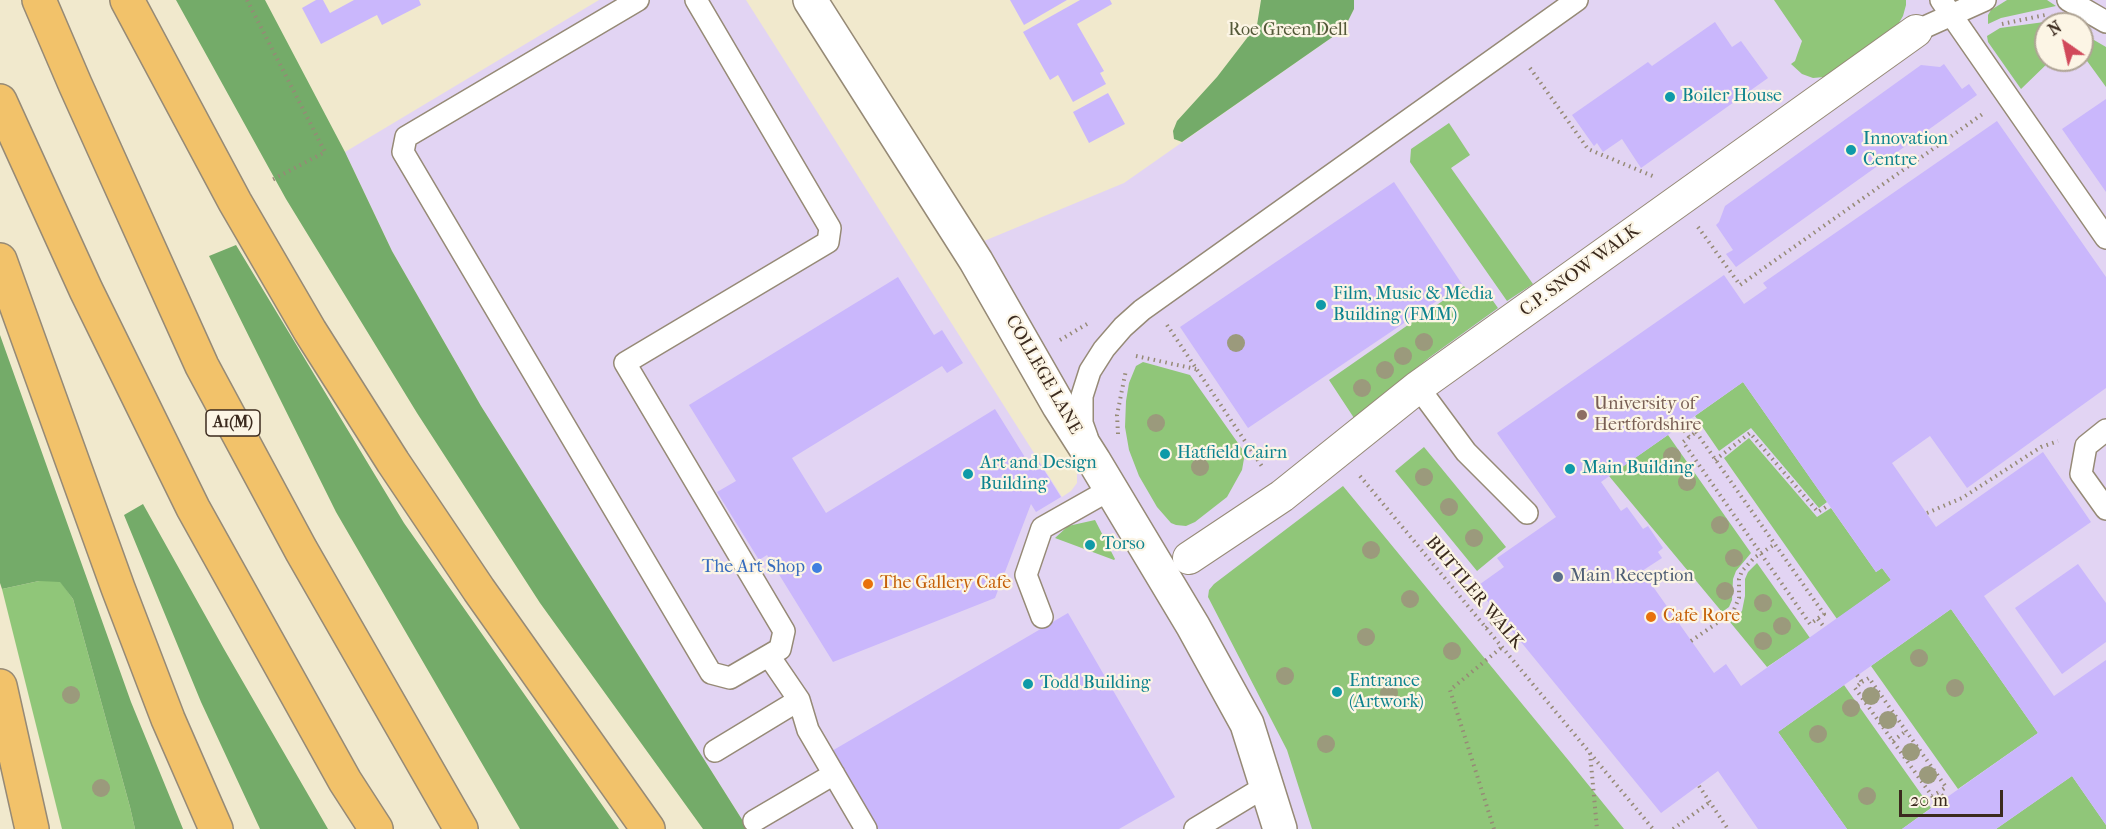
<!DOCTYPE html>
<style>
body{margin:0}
#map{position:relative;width:2106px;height:829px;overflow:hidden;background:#f1e9cd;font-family:"IM FELL French Canon",serif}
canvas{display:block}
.north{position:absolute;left:2034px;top:12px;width:60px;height:60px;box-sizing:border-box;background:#fcf5e5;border:2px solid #afa495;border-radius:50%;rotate:326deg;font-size:16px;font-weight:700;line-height:24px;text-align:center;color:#3b2a1e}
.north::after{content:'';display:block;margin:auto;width:21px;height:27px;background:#d1495b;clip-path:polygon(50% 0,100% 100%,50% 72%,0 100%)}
.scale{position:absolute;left:1899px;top:790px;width:104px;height:27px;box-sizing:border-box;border:3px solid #3b2a1e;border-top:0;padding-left:8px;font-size:18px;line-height:21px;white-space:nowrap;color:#3b2a1e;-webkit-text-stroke:4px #fcf5e5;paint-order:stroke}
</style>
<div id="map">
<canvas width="2106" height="829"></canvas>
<div class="north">N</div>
<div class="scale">20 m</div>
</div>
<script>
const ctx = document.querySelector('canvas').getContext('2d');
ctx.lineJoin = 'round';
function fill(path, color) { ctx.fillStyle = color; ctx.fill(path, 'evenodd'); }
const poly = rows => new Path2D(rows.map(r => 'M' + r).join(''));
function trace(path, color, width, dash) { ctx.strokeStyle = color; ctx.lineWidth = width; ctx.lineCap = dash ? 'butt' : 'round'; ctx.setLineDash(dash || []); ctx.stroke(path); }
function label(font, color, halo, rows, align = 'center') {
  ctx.font = font + ' "IM FELL French Canon",serif'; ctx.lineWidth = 4.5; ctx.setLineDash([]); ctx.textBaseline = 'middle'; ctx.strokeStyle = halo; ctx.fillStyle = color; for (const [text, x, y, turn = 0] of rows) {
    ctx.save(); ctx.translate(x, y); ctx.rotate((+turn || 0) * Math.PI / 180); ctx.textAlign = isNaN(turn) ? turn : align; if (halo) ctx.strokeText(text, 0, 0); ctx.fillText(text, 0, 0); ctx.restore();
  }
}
fill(poly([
 [599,0,746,0,1062,497,1071,491,1077,483,1077,466,991,269,984,241,1124,183,1344,29,1354,9,1354,0,2106,0,2106,829,748,829,481,406,392,251,345,152],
 [2046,24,2082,24,2082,60,2046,60]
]), '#e2d4f3');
fill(poly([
 [1774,0,1906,0,1906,5,1903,16,1897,26,1824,77,1813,78,1802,74,1791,64,1795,61,1802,41],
 [2007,0,2047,0,2056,6,2001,18,1988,24,1988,15,1991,10],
 [2059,20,2066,24,2046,24,2046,60,2051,60,2021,89,1988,42,1987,36,2000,28],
 [2082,33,2106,47,2106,87,2082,54],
 [1449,123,1470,155,1451,168,1533,284,1507,301,1410,162,1411,149],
 [1481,284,1498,308,1430,357,1354,418,1329,380,1464,286,1468,292],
 [1143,362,1190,375,1245,453,1242,470,1227,497,1195,522,1186,526,1176,525,1171,523,1157,507,1139,476,1129,450,1125,427,1126,401,1129,383,1136,366],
 [1743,382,1827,502,1819,508,1751,428,1719,451,1695,416],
 [1668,435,1751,553,1736,571,1733,579,1732,600,1729,607,1722,612,1609,476],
 [1749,438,1817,517,1831,508,1876,572,1882,568,1891,580,1837,619,1724,458],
 [1424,447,1506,547,1477,571,1395,471],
 [1343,486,1569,761,1624,829,1312,829,1287,750,1208,597,1209,590,1214,584],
 [1095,520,1115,559,1114,560,1055,538,1068,526],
 [1757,563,1810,638,1767,667,1730,622,1742,611,1745,596,1745,579,1748,572],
 [39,581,60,581,73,599,130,807,135,829,62,829,2,589],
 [1951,609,2038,733,1958,789,1871,666],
 [1844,685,1931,808,1902,829,1847,829,1778,732],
 [2072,776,2106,825,2106,829,1996,829]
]), '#90c679');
fill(poly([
 [176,0,265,0,345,152,392,251,481,406,748,829,703,829,540,603,417,413,286,199],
 [1261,0,1354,0,1354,9,1344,29,1182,142,1174,139,1173,131,1177,121,1217,77,1257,25],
 [236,245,404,523,619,829,520,829,336,512,209,256],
 [0,335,131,702,183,829,135,829,130,807,73,599,60,582,39,581,2,589,0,583],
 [143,504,224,649,328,829,260,829,201,702,124,515]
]), '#74ab69');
fill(poly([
 [316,0,323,0,330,13,354,0,419,0,421,5,382,25,377,15,321,44,302,8],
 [1010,0,1067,0,1024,25],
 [1080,0,1110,0,1112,4,1077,24,1104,71,1100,73,1106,84,1073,102,1058,75,1050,80,1023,32],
 [1715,22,1732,47,1741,41,1768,78,1641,168,1622,139,1603,152,1597,143,1594,146,1572,115,1648,62,1652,66],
 [1944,64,1962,89,1969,84,1977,95,1736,267,1726,254,1733,250,1716,225,1719,222,1725,206,1921,65,1940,67],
 [1108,93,1125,124,1089,143,1073,112],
 [2106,99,2106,192,2062,129],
 [1997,121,2106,277,2106,388,1967,488,1930,436,1892,463,1936,527,2043,452,2091,522,1984,596,2054,696,2106,660,2106,825,2072,776,1996,829,1902,829,2038,733,1951,609,1778,732,1847,829,1758,829,1718,771,1661,813,1476,587,1504,567,1497,558,1556,517,1497,433,1724,275,1744,304,1767,288,1763,283],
 [1743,382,1876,572,1882,568,1891,580,1741,686,1726,664,1714,673,1642,571,1662,558,1658,552,1663,548,1648,526,1643,529,1627,507,1621,511,1601,482],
 [1394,182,1462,284,1248,428,1180,327],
 [898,277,934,335,942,330,963,363,947,373,942,366,792,458,826,513,995,409,1031,467,1039,462,1061,497,1036,512,1031,504,995,598,833,662,767,555,759,560,717,492,736,481,689,405],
 [2078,564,2106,603,2106,642,2062,674,2015,608],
 [1068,613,1175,797,1119,829,869,829,825,755]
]), '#cab7fc');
const service = poly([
 [638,0,406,137,403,152,711,673,730,678,780,649,784,631,625,363,828,242,830,228,696,0],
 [1941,0,2106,238],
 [2068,0,2106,22],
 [1916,31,1985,0],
 [1418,387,1466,452,1527,513],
 [2106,430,2086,446,2081,474,2106,509],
 [1087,437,1082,423,1082,396,1090,371,1104,349,1123,327,1142,310,1577,0],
 [1042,617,1026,575,1042,528,1111,489],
 [769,656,799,700,808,730,866,829],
 [715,751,799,700],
 [754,821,834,774],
 [1195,829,1266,786]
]);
const pedestrian = poly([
 [1189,558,1282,496,1418,387,1916,31]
]);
const minor = poly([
 [810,0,976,261,1059,406,1094,461,1193,626,1247,724,1280,829]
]);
const primary = poly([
 [0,686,32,829]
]);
const motorway = poly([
 [39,0,75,84,202,366,301,550,461,829],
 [127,0,235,202,310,331,393,462,479,590,648,829],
 [0,101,86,290,193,508,345,781,376,829],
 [0,260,118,588,168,719,216,829]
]);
trace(service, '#968a76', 24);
trace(pedestrian, '#968a76', 34);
trace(minor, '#968a76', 36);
trace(primary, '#968a76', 36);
trace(motorway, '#968a76', 36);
trace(poly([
 [247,0,325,152,270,181],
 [2002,24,2045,15],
 [1530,68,1588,149,1655,177],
 [1698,227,1740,285,1984,113],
 [1167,325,1263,468],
 [1060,340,1087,324],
 [1136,356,1196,369],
 [1681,426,1689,437],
 [1696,432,1824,614,1810,624,1683,442,1696,432],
 [1118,434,1117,415,1126,370],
 [1715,460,1750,433,1818,512,1829,505],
 [1360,476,1653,829],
 [1927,513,1962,498,2041,447,2058,441],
 [1818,619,1824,627],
 [1486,628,1500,617],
 [1691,641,1733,612,1739,598,1739,579,1742,571,1754,558,1775,544],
 [1857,675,1862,682,1855,688,1932,796,1939,792,1945,799],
 [1862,682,1869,678,1906,731,1946,787,1939,792],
 [1893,741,1906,731],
 [1590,753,1597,829],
 [1699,786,1728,829],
 [1494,829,1450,690,1502,647],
 [1673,829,1710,802]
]), '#968a76', 4, [1.5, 4.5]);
trace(service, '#fff', 21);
trace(pedestrian, '#fff', 32);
trace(minor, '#fff', 33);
trace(primary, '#f2c26a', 33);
trace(motorway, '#f2c26a', 33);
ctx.fillStyle = '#9b9a7c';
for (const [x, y] of [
 [1424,342],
 [1236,343],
 [1403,356],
 [1385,370],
 [1362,388],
 [1156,423],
 [1672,456],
 [1200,467],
 [1424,477],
 [1687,482],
 [1449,507],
 [1720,525],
 [1474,538],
 [1371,550],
 [1734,558],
 [1725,591],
 [1410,599],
 [1763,603],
 [1782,626],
 [1366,637],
 [1763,641],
 [1452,651],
 [1919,658],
 [1285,676],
 [1955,688],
 [1389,693],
 [71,695],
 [1871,696],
 [1851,708],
 [1888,720],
 [1818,734],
 [1326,744],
 [1911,752],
 [1928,775],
 [101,788],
 [1867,796]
]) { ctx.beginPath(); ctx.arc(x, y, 9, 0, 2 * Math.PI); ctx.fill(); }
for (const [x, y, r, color] of [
 [1670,97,6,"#0f9aa8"],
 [1851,150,6,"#0f9aa8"],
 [1321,305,6,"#0f9aa8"],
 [1582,415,6,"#8d6e63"],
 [1165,454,6,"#0f9aa8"],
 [1570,469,6,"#0f9aa8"],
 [968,474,6,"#0f9aa8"],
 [1090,545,6,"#0f9aa8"],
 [817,568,6,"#3f7fe0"],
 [1558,577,6,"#5c6f8a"],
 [868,584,6,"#e8710a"],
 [1651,617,6,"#e8710a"],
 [1028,684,6,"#0f9aa8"],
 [1337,692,6,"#0f9aa8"]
]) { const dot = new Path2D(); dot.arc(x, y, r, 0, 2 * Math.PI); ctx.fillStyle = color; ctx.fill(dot); trace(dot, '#fcf5e5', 2); }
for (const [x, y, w] of [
 [233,423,54]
]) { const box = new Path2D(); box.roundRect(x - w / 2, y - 13, w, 26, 4.5); ctx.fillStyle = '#fcf5e5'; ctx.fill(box); trace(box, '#3b2a1e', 1.5); }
label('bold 16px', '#3b2a1e', null, [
 ["A1(M)",233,423]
]);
label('18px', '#545939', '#fcf5e5', [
 ["Roe Green Dell",1288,31]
]);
label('18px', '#0d838f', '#fcf5e5', [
 ["Boiler House",1682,97],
 ["Innovation",1863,140],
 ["Centre",1863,161],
 ["Film, Music & Media",1333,295],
 ["Building (FMM)",1333,316],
 ["Hatfield Cairn",1177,454],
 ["Art and Design",980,464],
 ["Building",980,485],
 ["Main Building",1582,469],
 ["Torso",1102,545],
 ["Entrance",1349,682],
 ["(Artwork)",1349,703],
 ["Todd Building",1040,684]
], 'left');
label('18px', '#3b2a1e', '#fcf5e5', [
 ["C.P. SNOW WALK",1580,271,-36],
 ["COLLEGE LANE",1043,375,60],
 ["BUTTLER WALK",1474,593,50]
]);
label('18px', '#785e54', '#fcf5e5', [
 ["University of",1594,405],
 ["Hertfordshire",1594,426]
], 'left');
label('18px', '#366cbe', '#fcf5e5', [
 ["The Art Shop",805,568]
], 'right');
label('18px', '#4e5e75', '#fcf5e5', [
 ["Main Reception",1570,577]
], 'left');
label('18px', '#c56008', '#fcf5e5', [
 ["The Gallery Cafe",880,584],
 ["Cafe Rore",1663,617]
], 'left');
</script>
